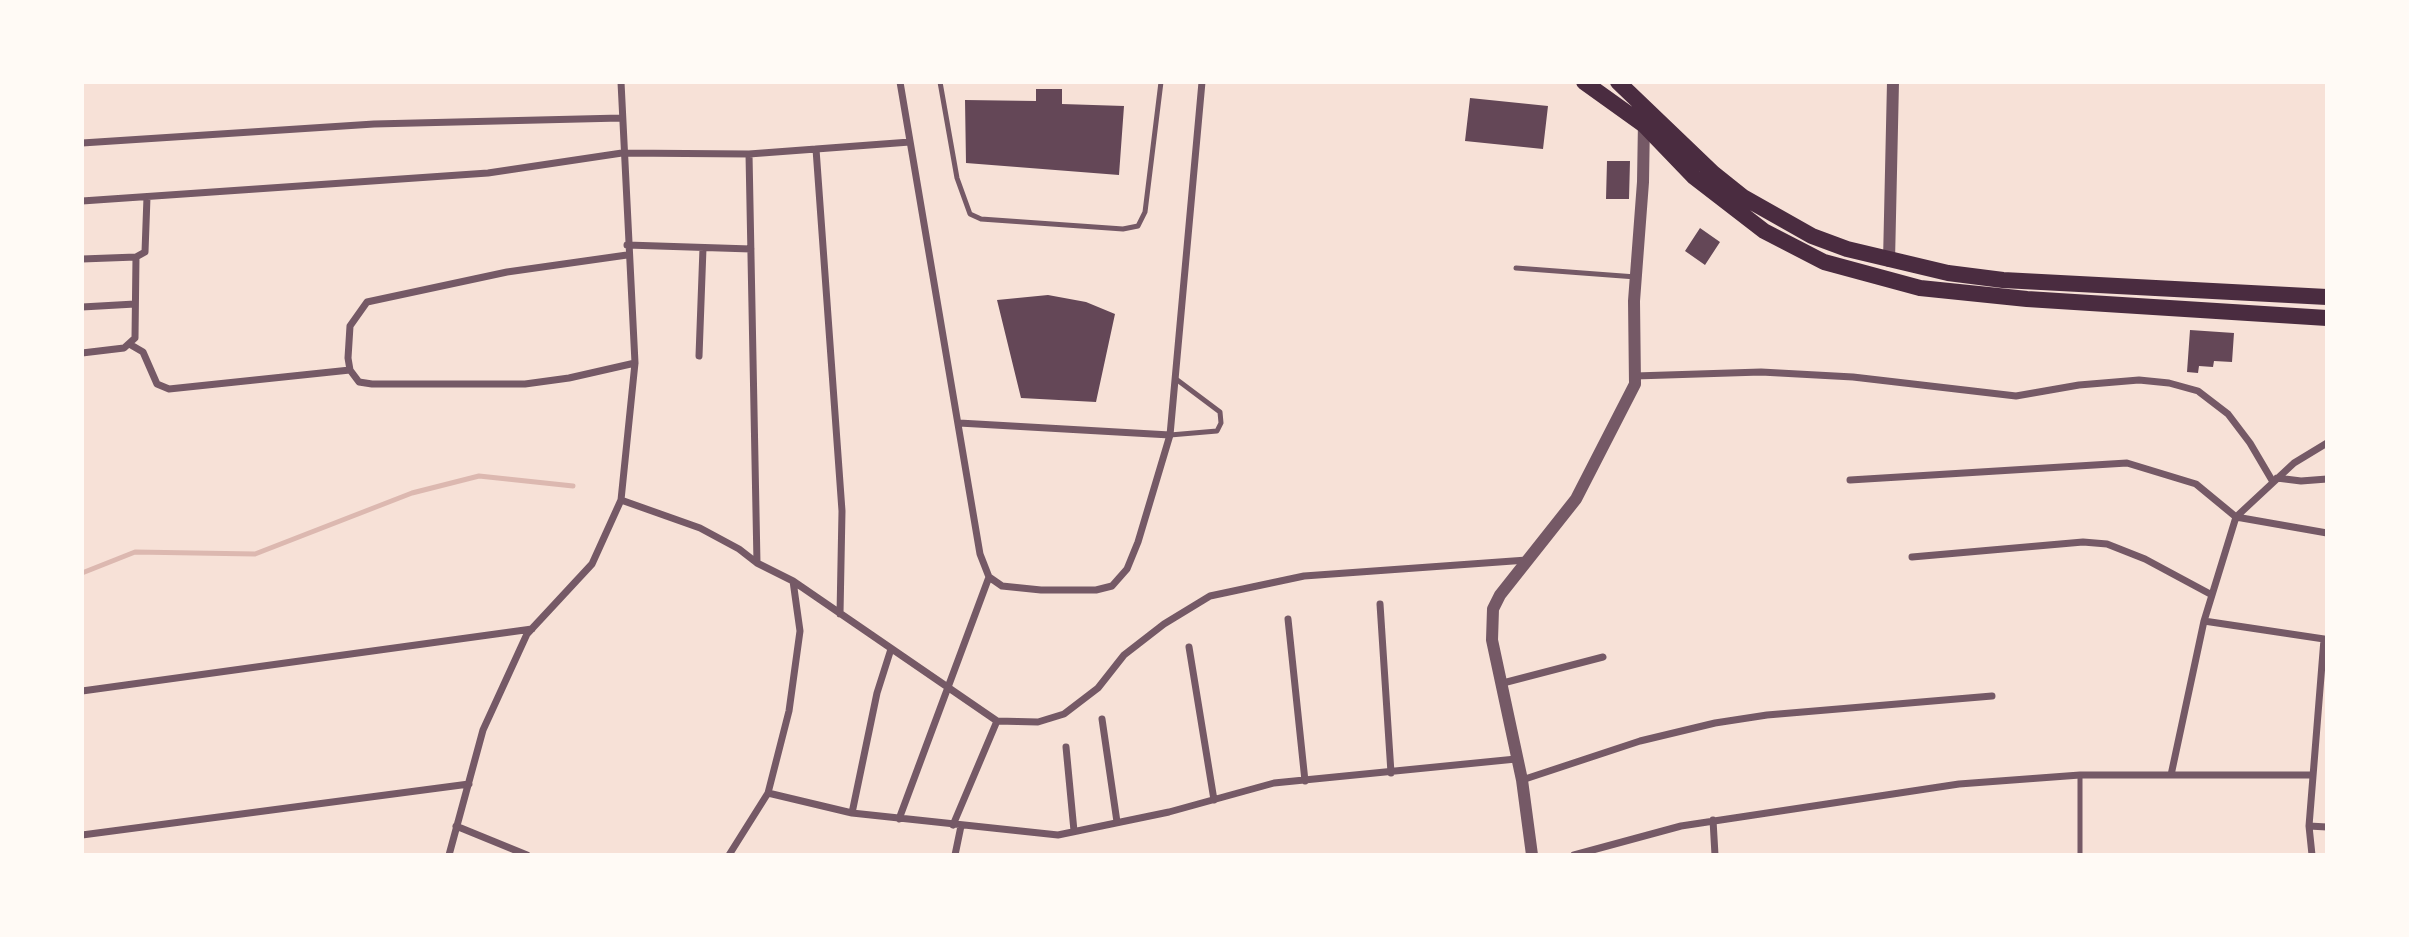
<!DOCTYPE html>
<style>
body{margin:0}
#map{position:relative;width:2409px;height:937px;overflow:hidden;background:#f7e1d7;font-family:Inter,sans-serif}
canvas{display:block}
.frame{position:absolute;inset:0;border:84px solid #fffaf5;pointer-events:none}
</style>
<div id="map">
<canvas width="2409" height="937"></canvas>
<div class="frame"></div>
</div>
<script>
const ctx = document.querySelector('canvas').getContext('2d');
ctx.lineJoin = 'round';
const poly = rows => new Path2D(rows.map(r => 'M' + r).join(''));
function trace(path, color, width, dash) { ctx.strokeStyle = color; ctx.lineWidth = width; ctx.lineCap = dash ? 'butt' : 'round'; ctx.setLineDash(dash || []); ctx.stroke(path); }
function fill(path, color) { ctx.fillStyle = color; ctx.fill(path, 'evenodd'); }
trace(poly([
 [82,573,135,552,255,554,412,493,479,476,573,486]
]), '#dcb8b0', 5);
fill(poly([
 [1036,89,1062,89,1062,104,1124,106,1119,175,966,163,965,100,1036,101],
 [1470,98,1548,106,1543,149,1465,141],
 [1607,161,1630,161,1629,199,1606,199],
 [1700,228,1720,242,1705,265,1685,251],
 [1048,295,1086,302,1115,314,1096,402,1021,398,997,300],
 [2190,330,2234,333,2232,362,2214,361,2213,367,2199,366,2198,373,2187,372]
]), '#644757');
trace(poly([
 [940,82,957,178,970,214,981,219,1123,229,1138,226,1145,212,1161,82],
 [1516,268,1636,277],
 [1170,435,1217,431,1221,423,1220,412,1176,379],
 [2080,855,2080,775]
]), '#755966', 5);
trace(poly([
 [900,82,980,554,989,577,1002,586,1041,590,1096,590,1112,586,1127,569,1138,542,1170,435],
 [82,143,374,124,621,118],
 [816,149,842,511,840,614],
 [749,154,757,563],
 [82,201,488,173,622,153,749,154,910,142],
 [627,245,751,249],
 [627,255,507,272,367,302,350,326,348,358,350,370,359,382,372,384,525,384,569,378,635,363],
 [82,259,136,257,145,252,147,197],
 [82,307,135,304],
 [131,345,143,352,157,384,169,389,350,370],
 [82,353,124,348,135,338,136,257],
 [699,356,703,248],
 [1635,376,1761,372,1853,377,2016,396,2079,385,2139,380,2169,383,2198,391,2228,414,2250,443,2273,482],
 [959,423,1170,435,1202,82],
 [2277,478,2301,481,2327,479],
 [1850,480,2127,463,2196,484,2236,517,2327,533],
 [621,500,700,528,739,549,757,563,793,581,997,721,1038,722,1064,714,1098,688,1124,655,1164,624,1210,596,1304,576,1527,560],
 [1912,557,2083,542,2107,544,2145,559,2212,595],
 [1380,604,1391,773],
 [1288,619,1305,781],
 [1189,647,1214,800],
 [1503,683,1603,657],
 [82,691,532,629],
 [1102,719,1117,822],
 [1066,747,1074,831],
 [2171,775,2204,621],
 [1522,780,1640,741,1715,723,1767,715,1992,696],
 [768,793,852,813,1058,835,1169,812,1274,783,1516,759],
 [852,813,877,693,891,649],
 [899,819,989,577],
 [1713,820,1715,855],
 [953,825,997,721],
 [456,826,527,855],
 [2309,826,2327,827],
 [82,835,469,784],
 [449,855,483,730,527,634,592,564,621,500,635,363,621,82],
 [729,855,768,793,789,711,800,631,793,581],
 [955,855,961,826],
 [1574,855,1681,826,1959,784,2080,775,2313,775],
 [2312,855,2309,826,2324,639,2204,621,2236,517,2294,463,2327,443]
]), '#755966', 7);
trace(poly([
 [1889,261,1893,82],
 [1532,855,1522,780,1492,640,1493,609,1500,595,1576,499,1635,384,1634,301,1643,182,1644,121]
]), '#755966', 12);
trace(poly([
 [1584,82,1644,125,1694,177,1764,231,1824,262,1920,288,2027,299,2327,318],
 [1618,82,1713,173,1743,197,1812,236,1847,249,1948,273,2003,280,2327,297]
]), '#4a2c40', 16);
</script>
